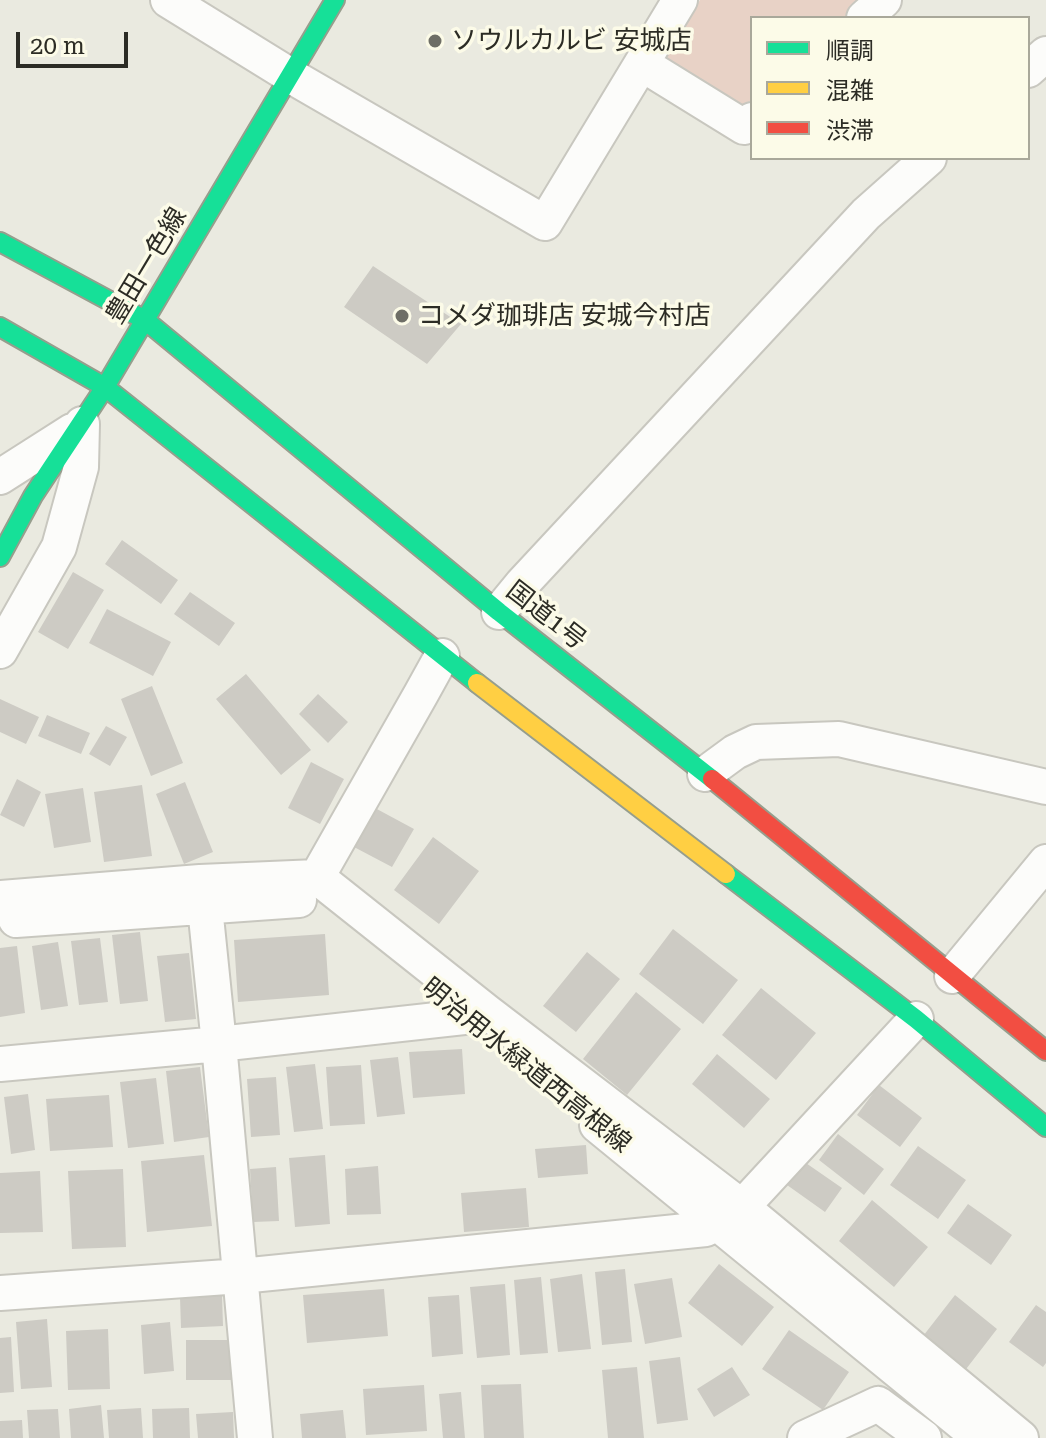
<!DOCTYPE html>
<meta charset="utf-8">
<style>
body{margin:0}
#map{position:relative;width:1046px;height:1438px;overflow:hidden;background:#eaeae0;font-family:"Roboto Serif","Noto Sans JP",serif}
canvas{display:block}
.legend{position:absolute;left:750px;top:16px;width:280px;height:144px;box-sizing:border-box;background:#fcfbe8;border:2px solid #a9a89a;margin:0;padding:10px 14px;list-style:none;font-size:24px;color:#2c2c25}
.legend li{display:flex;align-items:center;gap:16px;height:40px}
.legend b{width:40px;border:2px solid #a9a89a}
.scale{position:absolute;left:16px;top:32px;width:112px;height:36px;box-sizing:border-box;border:4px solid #2c2c25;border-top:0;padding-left:10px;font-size:24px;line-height:28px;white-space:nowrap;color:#2c2c25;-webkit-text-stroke:6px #fcfbe8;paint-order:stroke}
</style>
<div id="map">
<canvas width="1046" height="1438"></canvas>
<ul class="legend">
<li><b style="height:10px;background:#16e098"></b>順調</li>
<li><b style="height:10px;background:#ffcf43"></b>混雑</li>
<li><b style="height:10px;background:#f24e42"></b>渋滞</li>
</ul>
<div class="scale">20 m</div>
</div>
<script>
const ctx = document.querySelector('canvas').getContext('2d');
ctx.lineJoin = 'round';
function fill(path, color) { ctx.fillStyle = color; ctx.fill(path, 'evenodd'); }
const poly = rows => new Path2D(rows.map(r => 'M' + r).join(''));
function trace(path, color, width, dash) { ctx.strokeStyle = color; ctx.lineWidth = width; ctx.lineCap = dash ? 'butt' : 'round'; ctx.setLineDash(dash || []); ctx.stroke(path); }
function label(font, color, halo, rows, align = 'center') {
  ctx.font = font + ' "Roboto Serif","Noto Sans JP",serif'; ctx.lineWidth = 7; ctx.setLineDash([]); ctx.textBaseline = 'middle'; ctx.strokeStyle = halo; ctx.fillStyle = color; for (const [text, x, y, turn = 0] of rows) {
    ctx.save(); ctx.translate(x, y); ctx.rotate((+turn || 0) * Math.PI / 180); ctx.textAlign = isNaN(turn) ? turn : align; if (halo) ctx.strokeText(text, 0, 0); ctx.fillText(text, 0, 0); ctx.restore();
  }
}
fill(poly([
 [700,0,863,0,843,18,752,18,752,99,740,110,664,59]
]), '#e8d2c6');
fill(poly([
 [373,266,461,324,427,364,344,307],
 [122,540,178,580,161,604,105,564],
 [73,572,104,590,68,649,38,632],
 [190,592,235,623,219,646,174,614],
 [107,609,171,642,153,676,89,643],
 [246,674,311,750,281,775,216,699],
 [152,686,183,763,151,776,121,699],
 [318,694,348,722,328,743,299,714],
 [0,699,39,717,26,744,0,732],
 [47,715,90,733,81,754,38,736],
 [106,726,127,737,110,766,89,754],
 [311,762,344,779,320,824,288,808],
 [17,779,41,792,24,827,0,815],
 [185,782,213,852,184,864,156,794],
 [142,785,152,856,104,862,94,792],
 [83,788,91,842,54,848,45,794],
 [375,808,414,829,392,867,354,847],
 [433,837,479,871,439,924,394,890],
 [673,929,738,980,703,1024,639,974],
 [140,932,148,1001,120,1004,112,935],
 [325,934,329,995,238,1002,234,940],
 [100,938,108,1002,79,1005,71,941],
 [58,942,68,1006,41,1010,32,946],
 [17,946,25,1013,0,1017,0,948],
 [587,952,620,979,576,1032,543,1006],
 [189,953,196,1019,165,1022,157,956],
 [761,988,816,1033,776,1080,722,1035],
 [636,992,681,1029,627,1095,583,1059],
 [462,1049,465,1094,413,1098,409,1052],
 [717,1054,770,1099,744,1128,692,1084],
 [398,1057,405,1114,377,1117,370,1060],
 [315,1064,323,1129,294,1132,286,1067],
 [361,1065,365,1124,330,1126,326,1067],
 [200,1067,209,1137,174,1142,166,1071],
 [276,1077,280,1135,251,1137,247,1079],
 [156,1078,164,1144,128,1148,120,1082],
 [879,1085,922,1118,900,1147,857,1115],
 [28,1094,35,1150,11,1154,4,1097],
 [109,1095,113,1147,50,1151,46,1099],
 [838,1134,884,1169,864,1195,819,1160],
 [586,1145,588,1174,538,1178,535,1149],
 [918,1146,966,1180,938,1219,890,1185],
 [204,1155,212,1226,147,1232,141,1161],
 [325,1155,330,1224,295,1227,289,1158],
 [803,1161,842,1188,825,1212,787,1185],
 [378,1166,381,1214,347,1215,345,1169],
 [276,1167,279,1221,253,1222,250,1169],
 [123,1169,126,1247,72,1249,68,1171],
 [40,1171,43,1232,0,1233,0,1173],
 [526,1188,529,1227,464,1232,461,1193],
 [872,1200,928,1247,894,1287,839,1241],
 [968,1204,1012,1235,991,1265,947,1233],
 [719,1264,774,1307,742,1346,688,1303],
 [625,1269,632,1342,602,1345,595,1272],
 [582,1274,591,1349,558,1352,550,1279],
 [541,1277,548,1353,520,1355,514,1280],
 [672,1278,682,1337,645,1344,634,1284],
 [505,1284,510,1355,477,1358,470,1287],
 [384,1289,388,1336,307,1343,303,1295],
 [222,1295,223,1326,181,1328,180,1297],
 [459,1295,463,1354,432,1357,428,1297],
 [955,1295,997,1329,963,1373,920,1340],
 [1036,1305,1046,1312,1046,1363,1043,1367,1009,1342],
 [47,1319,52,1387,21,1389,16,1322],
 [170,1322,174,1371,144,1374,141,1325],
 [108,1329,110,1389,68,1390,66,1331],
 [789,1330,849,1372,823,1410,762,1369],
 [11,1337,14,1392,0,1393,0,1338],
 [186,1340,234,1340,234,1380,186,1380],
 [680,1357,688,1420,657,1424,649,1361],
 [637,1367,644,1438,608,1438,602,1370],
 [732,1367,750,1395,714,1417,697,1389],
 [521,1384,524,1438,484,1438,481,1385],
 [424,1385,427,1431,366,1435,363,1389],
 [461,1392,465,1438,443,1438,439,1394],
 [101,1405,104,1438,71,1438,69,1409],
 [141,1408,143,1438,109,1438,107,1410],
 [189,1408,190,1438,153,1438,152,1409],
 [58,1409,60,1438,29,1438,27,1410],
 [343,1410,346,1438,302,1438,300,1414],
 [233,1412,234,1438,198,1438,196,1414],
 [22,1420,23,1438,0,1438,0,1421]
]), '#cdcbc4');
const street = poly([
 [168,0,291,76,545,223,680,0],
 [864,18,884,0],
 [642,64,744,127,752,120],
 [1028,70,1046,54],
 [0,477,72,431],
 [499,612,522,584,866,214,929,158],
 [0,651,59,547,81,467,82,424],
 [705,774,735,752,756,742,839,739,1046,787],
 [317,877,421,694,442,656],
 [201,886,205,907,219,1044,255,1438],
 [0,898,200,882,317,877,487,1012,742,1207,1021,1438],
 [16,920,299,900],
 [952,976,1046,862],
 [0,1064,219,1044,464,1017,487,1012],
 [597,1125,980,1438],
 [0,1293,241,1276,706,1229,742,1207,916,1019],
 [805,1438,878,1404,924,1438]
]);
const fast = poly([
 [0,242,145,320,499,612,712,779],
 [0,327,105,387,477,683],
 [0,557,33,496,105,387,335,0],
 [726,874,916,1019,1046,1127]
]);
const slow = poly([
 [477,683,726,874]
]);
const jam = poly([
 [712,779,1046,1051]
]);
trace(street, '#c8c7bf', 38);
trace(fast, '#969e8d', 22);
trace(slow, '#969e8d', 22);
trace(jam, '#969e8d', 22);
trace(street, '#fcfcfa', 34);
trace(fast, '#16e098', 18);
trace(slow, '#ffcf43', 18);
trace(jam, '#f24e42', 18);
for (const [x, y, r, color] of [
 [435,41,8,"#6e6e66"],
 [402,316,8,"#6e6e66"]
]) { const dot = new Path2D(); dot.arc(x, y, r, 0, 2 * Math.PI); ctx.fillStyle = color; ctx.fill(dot); trace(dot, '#fcfbe8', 3); }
label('26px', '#2c2c25', '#fcfbe8', [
 ["ソウルカルビ 安城店",451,41],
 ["コメダ珈琲店 安城今村店",418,316]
], 'left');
label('26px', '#2c2c25', '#fcfbe8', [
 ["豊田一色線",147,266,-59],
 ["国道1号",546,616,38],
 ["明治用水緑道西高根線",526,1066,39]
]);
</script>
